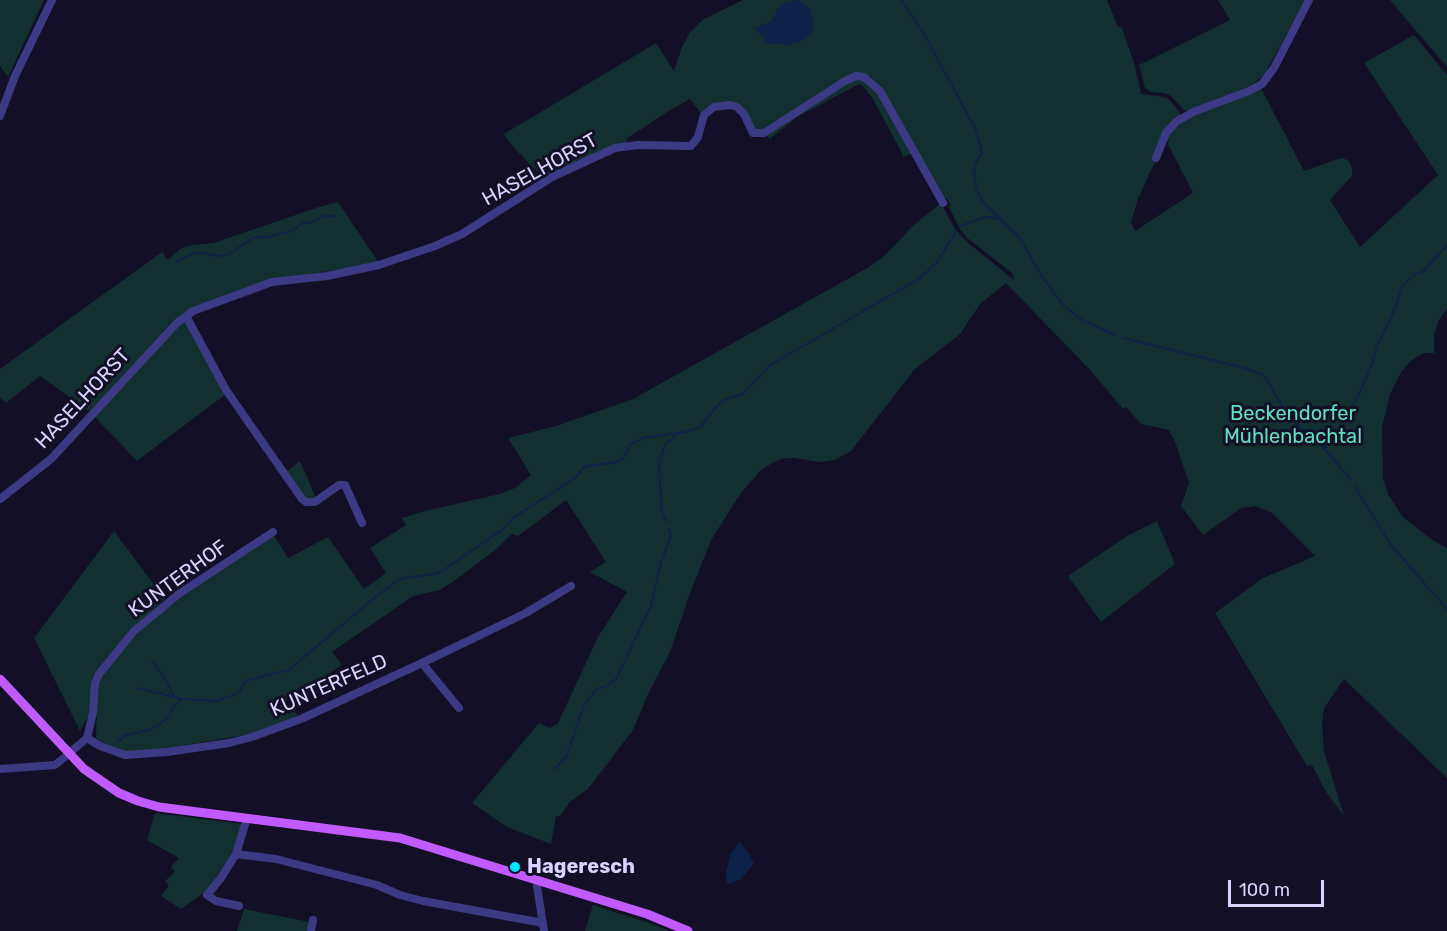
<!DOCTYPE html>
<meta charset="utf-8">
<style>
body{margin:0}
#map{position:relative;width:1447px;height:931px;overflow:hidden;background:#130f26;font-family:Rubik,sans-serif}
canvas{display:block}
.scale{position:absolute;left:1228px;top:880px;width:96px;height:27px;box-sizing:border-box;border:3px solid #d9d4ff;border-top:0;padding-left:8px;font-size:18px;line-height:21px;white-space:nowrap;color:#d9d4ff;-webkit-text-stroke:4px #130f26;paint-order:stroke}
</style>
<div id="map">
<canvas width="1447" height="931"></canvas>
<div class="scale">100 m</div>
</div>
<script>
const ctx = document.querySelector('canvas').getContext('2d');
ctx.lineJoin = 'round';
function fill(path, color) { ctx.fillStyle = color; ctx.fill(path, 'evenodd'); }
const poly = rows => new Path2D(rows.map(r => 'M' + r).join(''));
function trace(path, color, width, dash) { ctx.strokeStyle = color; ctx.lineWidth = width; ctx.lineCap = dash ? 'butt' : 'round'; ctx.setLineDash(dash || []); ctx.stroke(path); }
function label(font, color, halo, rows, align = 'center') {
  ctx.font = font + ' Rubik,sans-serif'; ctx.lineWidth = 6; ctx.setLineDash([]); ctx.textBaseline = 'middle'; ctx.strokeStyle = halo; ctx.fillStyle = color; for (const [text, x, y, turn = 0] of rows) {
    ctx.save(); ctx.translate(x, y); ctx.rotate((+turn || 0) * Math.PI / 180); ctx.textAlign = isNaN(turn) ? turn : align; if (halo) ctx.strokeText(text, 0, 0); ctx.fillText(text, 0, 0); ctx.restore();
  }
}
fill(poly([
 [0,0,44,0,8,77,0,66],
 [743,0,1107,0,1118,27,1122,28,1135,66,1141,94,1164,97,1170,100,1180,113,1181,116,1175,121,1178,126,1198,111,1261,88,1304,171,1335,160,1343,158,1349,161,1352,168,1352,176,1330,200,1360,247,1438,175,1364,63,1414,35,1447,75,1447,308,1439,320,1434,334,1434,353,1424,353,1412,360,1401,372,1390,394,1382,427,1383,478,1388,494,1402,516,1432,540,1447,548,1447,778,1344,679,1324,708,1322,723,1324,751,1344,816,1326,792,1312,765,1307,766,1215,613,1263,578,1315,556,1272,513,1256,506,1241,508,1203,535,1181,506,1189,483,1175,442,1169,430,1141,424,1126,407,1123,409,1090,370,1006,283,980,304,960,334,915,369,851,451,835,460,819,462,794,458,784,458,772,463,760,471,741,493,711,540,689,596,670,652,649,692,633,730,588,789,570,802,560,816,556,816,551,844,507,827,472,803,539,723,550,728,558,723,598,637,627,592,590,572,606,562,566,500,518,536,512,534,495,550,457,579,440,590,413,596,332,652,342,665,285,701,299,717,251,734,151,751,126,753,114,750,96,738,98,682,102,674,129,640,180,594,273,534,288,558,328,537,364,589,386,573,370,548,406,525,402,518,429,510,500,494,515,488,531,475,508,438,556,426,633,399,869,267,884,256,915,224,941,203,955,229,967,242,1014,280,1012,273,966,237,960,229,949,207,951,205,946,198,944,200,887,98,871,77,860,73,854,73,770,129,755,132,730,103,702,115,690,99,667,112,626,139,628,144,544,178,512,146,504,134,656,43,674,71,682,47,690,32,704,19],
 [1170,139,1168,144,1193,193,1135,231,1131,222,1138,199,1150,172,1166,143],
 [1218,0,1305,0,1265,74,1251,86,1188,110,1184,110,1171,96,1165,93,1151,92,1145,88,1139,65,1230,20],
 [1390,0,1447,0,1447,67,1418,33],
 [861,78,876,89,912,153,904,157,873,99,862,85,859,84,797,117,770,139,766,135,850,80],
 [338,202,379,263,272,280,191,308,175,320,90,412,40,376,6,403,0,398,0,369,162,252,168,260,180,249,192,245,214,243,319,207],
 [185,320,226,394,137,461,95,417],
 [300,461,316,498,311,500,304,498,286,472],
 [1157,521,1175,564,1101,622,1068,576,1127,536],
 [114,531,165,599,133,628,110,654,93,678,91,711,80,731,34,638],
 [155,813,243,824,233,853,217,877,205,892,181,909,161,896,169,886,165,881,175,872,171,867,179,858,147,840],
 [593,905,649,923,669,931,585,931],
 [244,909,310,922,309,931,237,931]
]), '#12302f');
fill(poly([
 [795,0,804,3,811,11,814,29,811,35,802,41,790,45,767,43,755,28,772,21,778,8,784,3],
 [739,842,749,853,754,864,740,880,727,884,726,873,730,855]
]), '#0c2248');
trace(poly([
 [901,0,924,34,976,130,982,153,975,164,974,172,977,191,982,201,1019,237,1041,275,1063,305,1082,320,1116,335],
 [960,226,986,217,999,219],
 [176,262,196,252,220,256,229,254,253,238,273,236,291,231,303,223,313,222,324,216,335,216],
 [1123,338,1245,368,1261,374,1266,378,1288,416,1324,448,1351,480],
 [1324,448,1345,424,1371,367,1378,343,1395,309,1402,287,1414,275,1424,271,1447,245],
 [1354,485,1391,545,1447,609],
 [667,522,662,514,659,465,664,446,675,436],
 [152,661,162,674,174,696],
 [138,688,182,699,216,701,239,693,245,681,289,670,374,598,400,579,439,573,502,530,513,518,575,478,585,466,612,463,622,460,631,444,643,438,686,432,700,427,718,405,724,400,743,394,770,365,919,279,937,262,956,232],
 [119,741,124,736,152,729,168,718,174,706,181,700],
 [555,769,567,756,584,705,598,688,605,687,616,679,651,606,661,562,671,536,669,529]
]), '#0c2248', 2);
trace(poly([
 [0,116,15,76,52,0],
 [1156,158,1166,133,1176,122,1193,112,1249,91,1262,84,1274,68,1309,0],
 [186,316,226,390,302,499,306,502,315,502,339,485,345,485,362,523],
 [0,499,51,459,177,323,193,311,272,282,327,276,379,265,435,246,462,234,552,177,615,148,638,145,691,146,698,137,704,115,714,107,730,105,737,107,744,114,753,133,764,133,845,81,856,76,864,77,880,91,943,203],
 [422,663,459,708],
 [87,738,100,746,125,755,167,752,229,743,252,737,301,719,422,663,524,614,571,586],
 [0,769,55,765,65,757,87,738,93,713,95,683,99,674,134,631,180,593,273,532],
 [236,854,276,859,377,885,400,895,423,901,543,923],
 [539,880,537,886,544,931],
 [239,906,216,901,207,895,221,878,236,854,247,818],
 [311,931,313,920]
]), '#3d3a85', 8);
trace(poly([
 [0,679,84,769,119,793,138,801,159,807,400,838,647,914,688,931]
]), '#c25bff', 9);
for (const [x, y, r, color] of [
 [515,867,6,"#00e5ff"]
]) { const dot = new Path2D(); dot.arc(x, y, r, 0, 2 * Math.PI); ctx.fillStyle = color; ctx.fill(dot); trace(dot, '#130f26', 2); }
label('20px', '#d9d4ff', '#130f26', [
 ["HASELHORST",540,170,-29],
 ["HASELHORST",83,399,-47],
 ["KUNTERHOF",178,579,-36],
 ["KUNTERFELD",329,686,-24]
]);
label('20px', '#5fe0c0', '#130f26', [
 ["Beckendorfer",1293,414],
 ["Mühlenbachtal",1293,437]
]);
label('bold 20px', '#d9d4ff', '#130f26', [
 ["Hageresch",527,867]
], 'left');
</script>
